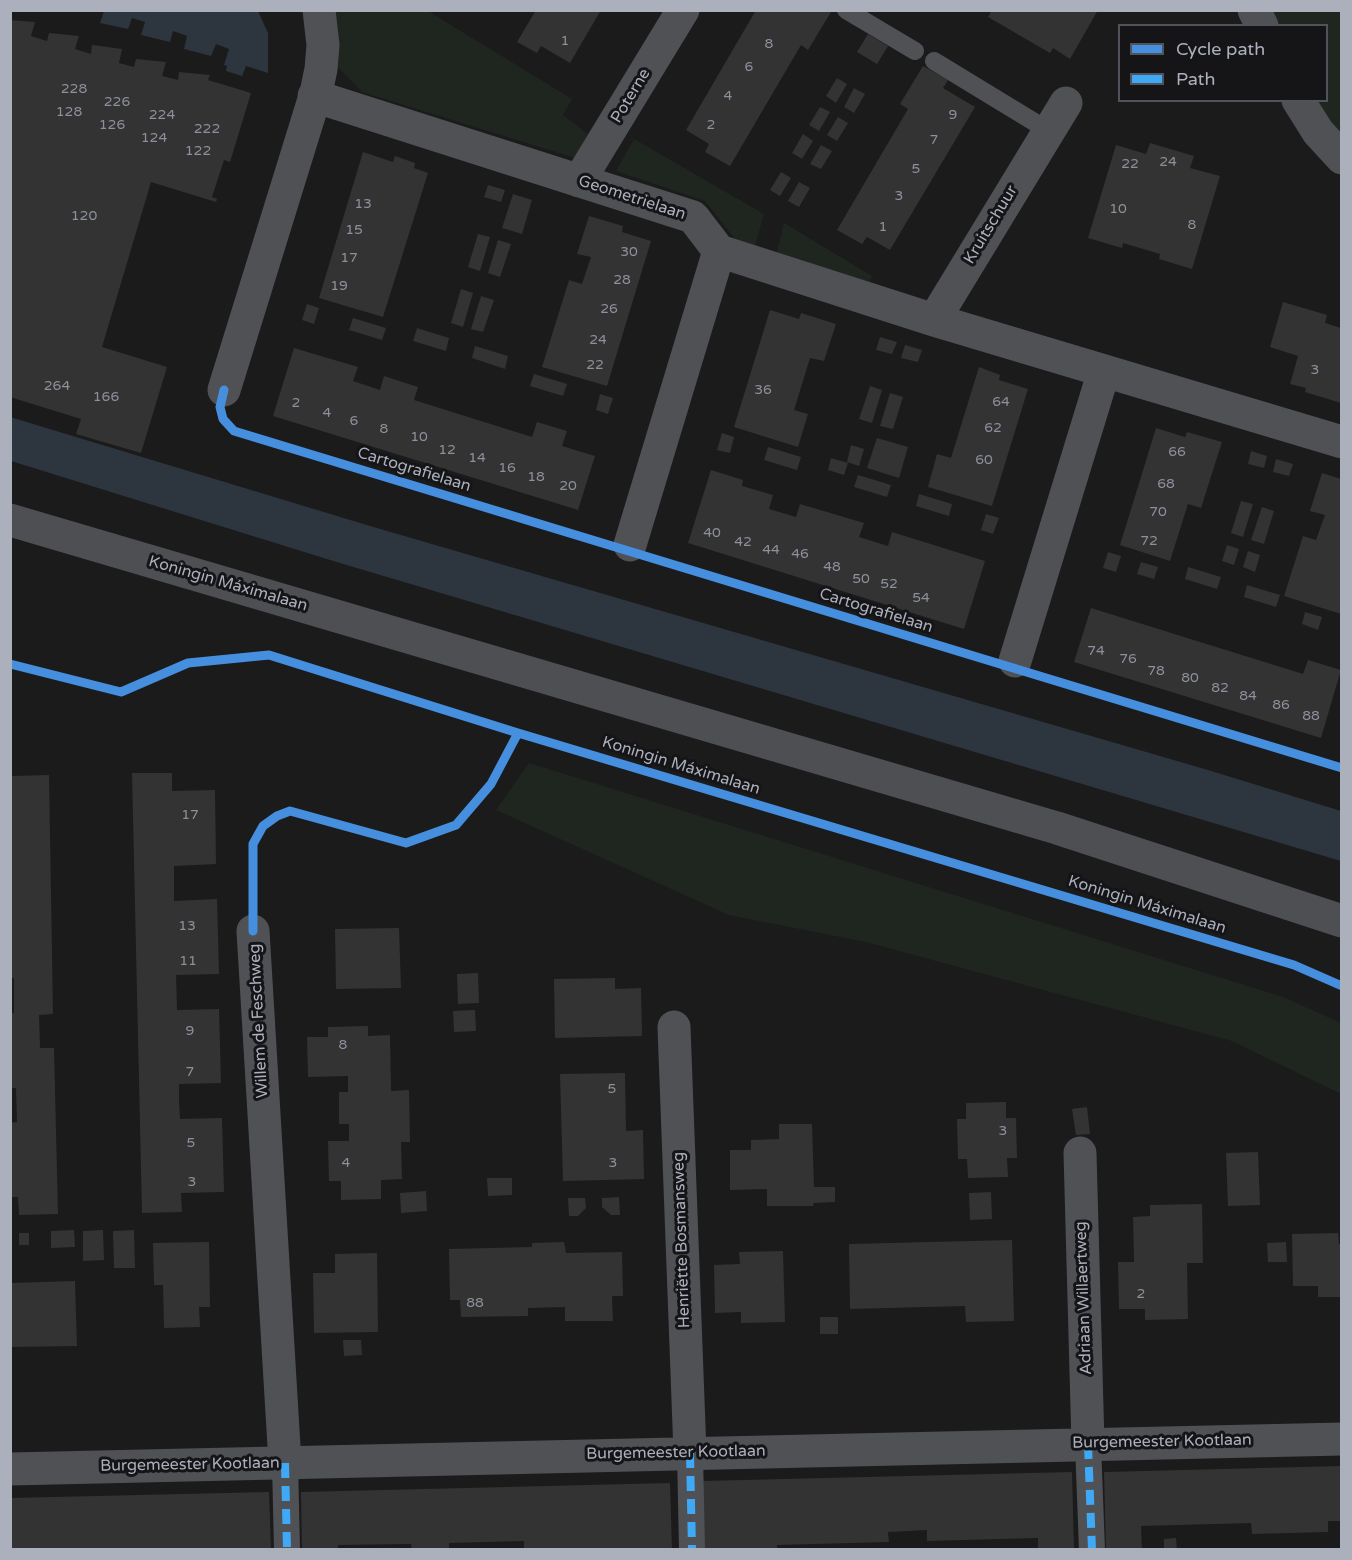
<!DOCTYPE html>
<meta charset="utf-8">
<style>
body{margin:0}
#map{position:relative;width:1352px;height:1560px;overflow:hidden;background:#1b1b1c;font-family:"Varela Round",sans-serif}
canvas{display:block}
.frame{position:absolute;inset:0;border:12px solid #acb0bd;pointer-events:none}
.legend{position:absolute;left:1118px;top:24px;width:210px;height:78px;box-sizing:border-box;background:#151518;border:2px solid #51535a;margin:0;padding:8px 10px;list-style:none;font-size:18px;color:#acb0bd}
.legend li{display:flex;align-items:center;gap:12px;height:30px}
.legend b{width:30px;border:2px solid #51535a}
</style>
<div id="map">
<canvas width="1352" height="1560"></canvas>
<div class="frame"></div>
<ul class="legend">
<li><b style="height:8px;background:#468fdf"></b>Cycle path</li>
<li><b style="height:8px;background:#3fa9f5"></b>Path</li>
</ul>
</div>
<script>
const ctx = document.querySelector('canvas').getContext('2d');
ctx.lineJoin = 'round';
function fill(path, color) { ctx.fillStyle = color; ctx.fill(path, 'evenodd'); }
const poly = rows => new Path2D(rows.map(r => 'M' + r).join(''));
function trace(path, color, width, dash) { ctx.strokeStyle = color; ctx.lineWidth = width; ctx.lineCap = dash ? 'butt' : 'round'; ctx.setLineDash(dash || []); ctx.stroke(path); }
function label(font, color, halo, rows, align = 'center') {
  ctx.font = font + ' "Varela Round",sans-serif'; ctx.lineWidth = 6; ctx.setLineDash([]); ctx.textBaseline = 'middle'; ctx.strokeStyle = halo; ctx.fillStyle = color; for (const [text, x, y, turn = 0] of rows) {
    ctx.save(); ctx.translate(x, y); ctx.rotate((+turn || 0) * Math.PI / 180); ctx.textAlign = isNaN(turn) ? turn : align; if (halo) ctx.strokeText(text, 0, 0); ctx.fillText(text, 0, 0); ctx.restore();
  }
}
fill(poly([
 [332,11,428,11,572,99,563,115,588,134,575,158,362,92,337,66],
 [1269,11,1341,11,1341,134,1313,101,1326,100,1326,26,1276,25],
 [634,139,764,214,755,246,735,239,705,201,616,171],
 [784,223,872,276,866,288,776,256],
 [529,763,1283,997,1341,1023,1341,1094,1232,1041,866,942,729,915,496,810]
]), '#1f2620');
fill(poly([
 [104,11,258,11,268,33,268,73,246,66,242,76,226,71,227,66,224,65,229,49,216,44,211,56,184,49,187,36,173,31,170,42,141,35,145,22,132,18,128,29,100,23],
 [10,417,370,526,1208,770,1341,811,1341,861,330,560,11,461]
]), '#2d363f');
fill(poly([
 [536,10,601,10,570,63,541,46,537,53,517,42],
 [756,10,831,12,808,50,801,45,730,166,705,152,709,144,686,130],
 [988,10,1098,10,1070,59,1053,48,1050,53,988,17,991,12],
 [10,20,35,22,31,36,47,41,49,33,79,36,75,49,91,54,92,45,122,49,119,63,134,67,136,59,166,62,162,76,178,80,179,72,210,75,208,80,251,93,230,162,224,160,212,197,217,199,216,202,151,182,143,209,102,347,167,367,141,453,76,434,81,419,10,397],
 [868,34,888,46,877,64,857,52],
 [923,66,948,80,943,88,975,107,890,250,867,237,862,244,837,230,908,109,900,104],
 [837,78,847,84,836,103,826,96],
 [854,88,865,94,854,113,844,107],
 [820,107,830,112,819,131,809,125],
 [838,117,848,123,837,141,827,135],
 [803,134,813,141,802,159,792,153],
 [1150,143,1194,156,1190,168,1220,176,1192,269,1159,259,1160,254,1123,243,1122,248,1088,238,1116,145,1146,154],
 [821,145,832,151,821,169,810,164],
 [363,152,393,162,395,156,415,163,414,168,428,173,383,317,319,298],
 [781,172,791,178,780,196,770,190],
 [799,182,810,188,799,207,788,201],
 [488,185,505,190,501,202,484,197],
 [513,194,532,200,522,234,502,228],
 [589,216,623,226,622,232,651,241,607,386,542,367,569,280,582,284,591,257,577,254],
 [478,234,490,237,480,271,468,267],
 [498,240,511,244,500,277,488,273],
 [461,289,473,293,463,327,451,323],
 [481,296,494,300,483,332,471,329],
 [1283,302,1327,315,1325,323,1341,328,1341,403,1305,392,1306,388,1290,384,1298,356,1270,347],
 [307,304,319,308,314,324,302,320],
 [770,310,799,319,801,313,836,324,824,361,810,358,794,410,808,414,798,447,734,427],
 [353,318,386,328,382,340,349,330],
 [417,328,449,338,446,351,413,341],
 [880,337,897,342,892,354,876,350],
 [905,345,922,350,918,362,901,358],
 [475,346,508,356,505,369,472,358],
 [294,348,358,367,353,381,380,390,384,376,418,387,414,400,532,437,537,422,567,431,562,446,595,456,578,510,273,416],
 [979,367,1000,375,999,380,1028,389,992,506,928,487,937,454,951,458],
 [534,374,567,384,563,396,530,386],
 [870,386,882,390,872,423,859,419],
 [890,393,903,397,893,429,880,426],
 [600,394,613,398,608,414,596,410],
 [1156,428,1185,437,1187,432,1222,442,1201,508,1188,504,1170,561,1120,545],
 [722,433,734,437,730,453,717,450],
 [877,438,908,447,899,478,867,468],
 [851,445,864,449,859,466,847,462],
 [768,447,801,457,797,470,764,460],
 [1251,451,1267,456,1264,468,1248,464],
 [831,458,848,463,844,475,828,470],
 [1276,459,1293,464,1289,476,1273,472],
 [711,470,743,480,742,486,773,495,769,509,796,517,800,504,864,523,859,537,888,546,892,532,985,561,964,629,688,543],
 [1322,473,1341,479,1341,614,1284,596,1303,536,1316,540,1325,515,1310,511],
 [858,475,891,485,887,497,854,487],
 [919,494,952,504,949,516,916,506],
 [1241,501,1253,504,1243,537,1231,533],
 [1262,507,1274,511,1264,544,1251,540],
 [986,514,999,518,993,534,981,530],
 [1227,545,1239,549,1234,565,1222,561],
 [1248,551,1260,555,1255,572,1243,567],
 [1108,552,1121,556,1116,572,1103,568],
 [1141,562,1158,567,1154,579,1137,574],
 [1188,567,1221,577,1217,589,1185,579],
 [1247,585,1280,595,1276,607,1244,597],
 [1091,608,1303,674,1308,660,1341,670,1321,738,1074,662],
 [1305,612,1322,617,1318,630,1302,624],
 [132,773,172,773,172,791,215,790,216,864,174,866,174,901,217,899,219,974,176,975,177,1010,219,1009,221,1083,179,1084,179,1101,180,1119,222,1118,224,1192,181,1193,182,1212,142,1213],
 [49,775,53,1014,39,1015,40,1048,54,1048,58,1214,19,1215,18,1197,10,1197,10,1123,17,1122,16,1088,10,1088,10,1013,14,1013,14,978,10,978,10,904,12,904,10,776],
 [399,928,401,988,336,989,335,929],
 [478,973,479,1003,458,1004,457,974],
 [615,978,615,989,641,988,642,1036,555,1038,554,979],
 [475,1010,476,1031,454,1032,453,1011],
 [368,1026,368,1036,390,1035,391,1091,409,1090,410,1142,401,1142,402,1179,381,1180,381,1199,341,1200,341,1181,329,1181,328,1141,349,1141,349,1124,339,1124,339,1092,348,1092,348,1076,308,1077,307,1037,328,1037,328,1027],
 [625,1073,626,1131,643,1130,644,1179,563,1181,560,1074],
 [1006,1102,1006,1118,1016,1118,1017,1158,1007,1158,1008,1177,968,1178,967,1159,958,1159,957,1119,966,1119,966,1103],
 [1087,1107,1090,1134,1076,1135,1072,1109],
 [779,1124,812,1124,814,1187,835,1187,835,1202,814,1203,813,1206,767,1206,767,1189,730,1190,730,1150,751,1150,751,1140,779,1139],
 [1258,1152,1260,1205,1228,1206,1226,1153],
 [487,1178,512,1178,512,1195,488,1196],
 [426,1191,427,1211,401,1213,400,1193],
 [991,1192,992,1219,970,1220,969,1193],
 [619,1197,620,1215,611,1215,602,1207,602,1198],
 [568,1198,585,1198,586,1208,578,1216,569,1216],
 [1202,1204,1203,1263,1187,1263,1188,1319,1145,1320,1145,1309,1119,1309,1118,1262,1134,1262,1133,1217,1150,1216,1150,1205],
 [74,1230,75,1247,51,1248,51,1231],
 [103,1230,104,1260,83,1261,83,1231],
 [134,1230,135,1268,114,1268,113,1231],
 [19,1233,29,1233,29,1245,19,1245],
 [1338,1233,1339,1244,1341,1244,1341,1297,1318,1297,1318,1286,1293,1286,1292,1234],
 [1012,1240,1014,1321,966,1322,965,1306,850,1309,849,1244],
 [209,1242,210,1307,199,1307,200,1327,164,1328,163,1285,154,1285,153,1243],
 [564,1242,566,1253,622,1252,623,1296,612,1296,613,1321,565,1321,565,1307,528,1308,528,1316,461,1317,460,1300,450,1300,449,1249,532,1247,532,1243],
 [1286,1242,1287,1262,1268,1262,1267,1243],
 [783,1251,785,1322,741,1323,741,1312,715,1313,714,1265,740,1264,739,1252],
 [377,1253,378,1332,314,1333,313,1273,335,1273,335,1254],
 [75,1281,77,1346,10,1347,10,1283],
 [820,1317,838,1317,838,1334,820,1334],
 [343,1340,361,1340,362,1355,344,1356],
 [1341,1466,1341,1521,1328,1521,1328,1532,1252,1534,1251,1523,1141,1526,1142,1550,1106,1550,1104,1472],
 [1072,1472,1074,1550,1038,1550,1038,1538,927,1541,927,1530,888,1532,889,1542,777,1545,777,1550,703,1550,702,1481],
 [670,1483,672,1550,524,1550,524,1541,449,1543,449,1550,412,1550,411,1544,338,1545,338,1550,302,1550,301,1492],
 [269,1492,271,1550,10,1550,10,1498],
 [1176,1538,1177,1550,1164,1550,1164,1539]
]), '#333334');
trace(poly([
 [846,10,915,51],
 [934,61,1049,131]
]), '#4f5155', 18);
trace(poly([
 [1088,1444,1092,1550],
 [690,1453,692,1550],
 [285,1463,287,1550]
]), '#4f5155', 26);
trace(poly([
 [1254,10,1262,26],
 [314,96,693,217,719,251,934,320,1342,442],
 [1298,100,1318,132,1342,158],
 [579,181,683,10],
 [934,320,1066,103],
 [224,390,316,93,321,69,323,45,319,10],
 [630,545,719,251],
 [1015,661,1104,371],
 [253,931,285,1463],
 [674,1027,690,1453],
 [1080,1153,1088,1444],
 [10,1469,1342,1439]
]), '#4f5155', 33);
trace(poly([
 [10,520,1057,828,1342,921]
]), '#4e4f53', 33);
trace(poly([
 [1088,1444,1092,1550],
 [690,1453,692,1550],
 [285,1463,287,1550]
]), '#3fa9f5', 8, [15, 8]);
trace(poly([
 [224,390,220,407,223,419,234,431,1342,768],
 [10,664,121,692,188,663,269,655,518,733,1294,965,1342,986],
 [253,931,253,844,263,826,277,816,290,811,406,843,456,825,491,784,518,733]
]), '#468fdf', 9);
label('14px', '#8e919b', null, [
 ["1",565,41],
 ["8",769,44],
 ["6",749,67],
 ["228",74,89],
 ["4",728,96],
 ["226",117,102],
 ["128",69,112],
 ["224",162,115],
 ["9",953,115],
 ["126",112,125],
 ["2",711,125],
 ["222",207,129],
 ["124",154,138],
 ["7",934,140],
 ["122",198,151],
 ["24",1168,162],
 ["22",1130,164],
 ["5",916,169],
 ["3",899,196],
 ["13",363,204],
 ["10",1118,209],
 ["120",84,216],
 ["8",1192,225],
 ["1",883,227],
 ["15",354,230],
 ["30",629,252],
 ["17",349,258],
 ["28",622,280],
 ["19",339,286],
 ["26",609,309],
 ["24",598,340],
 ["22",595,365],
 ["3",1315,370],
 ["264",57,386],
 ["36",763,390],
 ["166",106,397],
 ["64",1001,402],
 ["2",296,403],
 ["4",327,413],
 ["6",354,421],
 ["62",993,428],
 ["8",384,429],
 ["10",419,437],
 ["12",447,450],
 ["66",1177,452],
 ["14",477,458],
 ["60",984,460],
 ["16",507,468],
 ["18",536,477],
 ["68",1166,484],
 ["20",568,486],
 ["70",1158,512],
 ["40",712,533],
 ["72",1149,541],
 ["42",743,542],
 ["44",771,550],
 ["46",800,554],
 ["48",832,567],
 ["50",861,579],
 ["52",889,584],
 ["54",921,598],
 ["74",1096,651],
 ["76",1128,659],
 ["78",1156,671],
 ["80",1190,678],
 ["82",1220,688],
 ["84",1248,696],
 ["86",1281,705],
 ["88",1311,716],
 ["17",190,815],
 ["13",187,926],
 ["11",188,961],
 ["9",190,1031],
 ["8",343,1045],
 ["7",190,1072],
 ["5",612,1089],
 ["3",1003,1131],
 ["5",191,1143],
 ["4",346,1163],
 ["3",613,1163],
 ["3",192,1182],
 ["2",1141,1294],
 ["88",475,1303]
]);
label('16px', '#acb0bd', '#151518', [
 ["Poterne",631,96,-59],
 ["Geometrielaan",632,198,18],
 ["Kruitschuur",991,225,-59],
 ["Cartografielaan",414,470,17],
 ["Koningin Máximalaan",228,584,16],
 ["Cartografielaan",876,611,17],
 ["Koningin Máximalaan",681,766,17],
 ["Koningin Máximalaan",1147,905,17],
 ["Willem de Feschweg",259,1021,-93],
 ["Henriëtte Bosmansweg",682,1240,-92],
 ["Adriaan Willaertweg",1084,1298,-92],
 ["Burgemeester Kootlaan",1162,1442,-1],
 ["Burgemeester Kootlaan",676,1453,-1],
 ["Burgemeester Kootlaan",190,1465,-1]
]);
</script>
